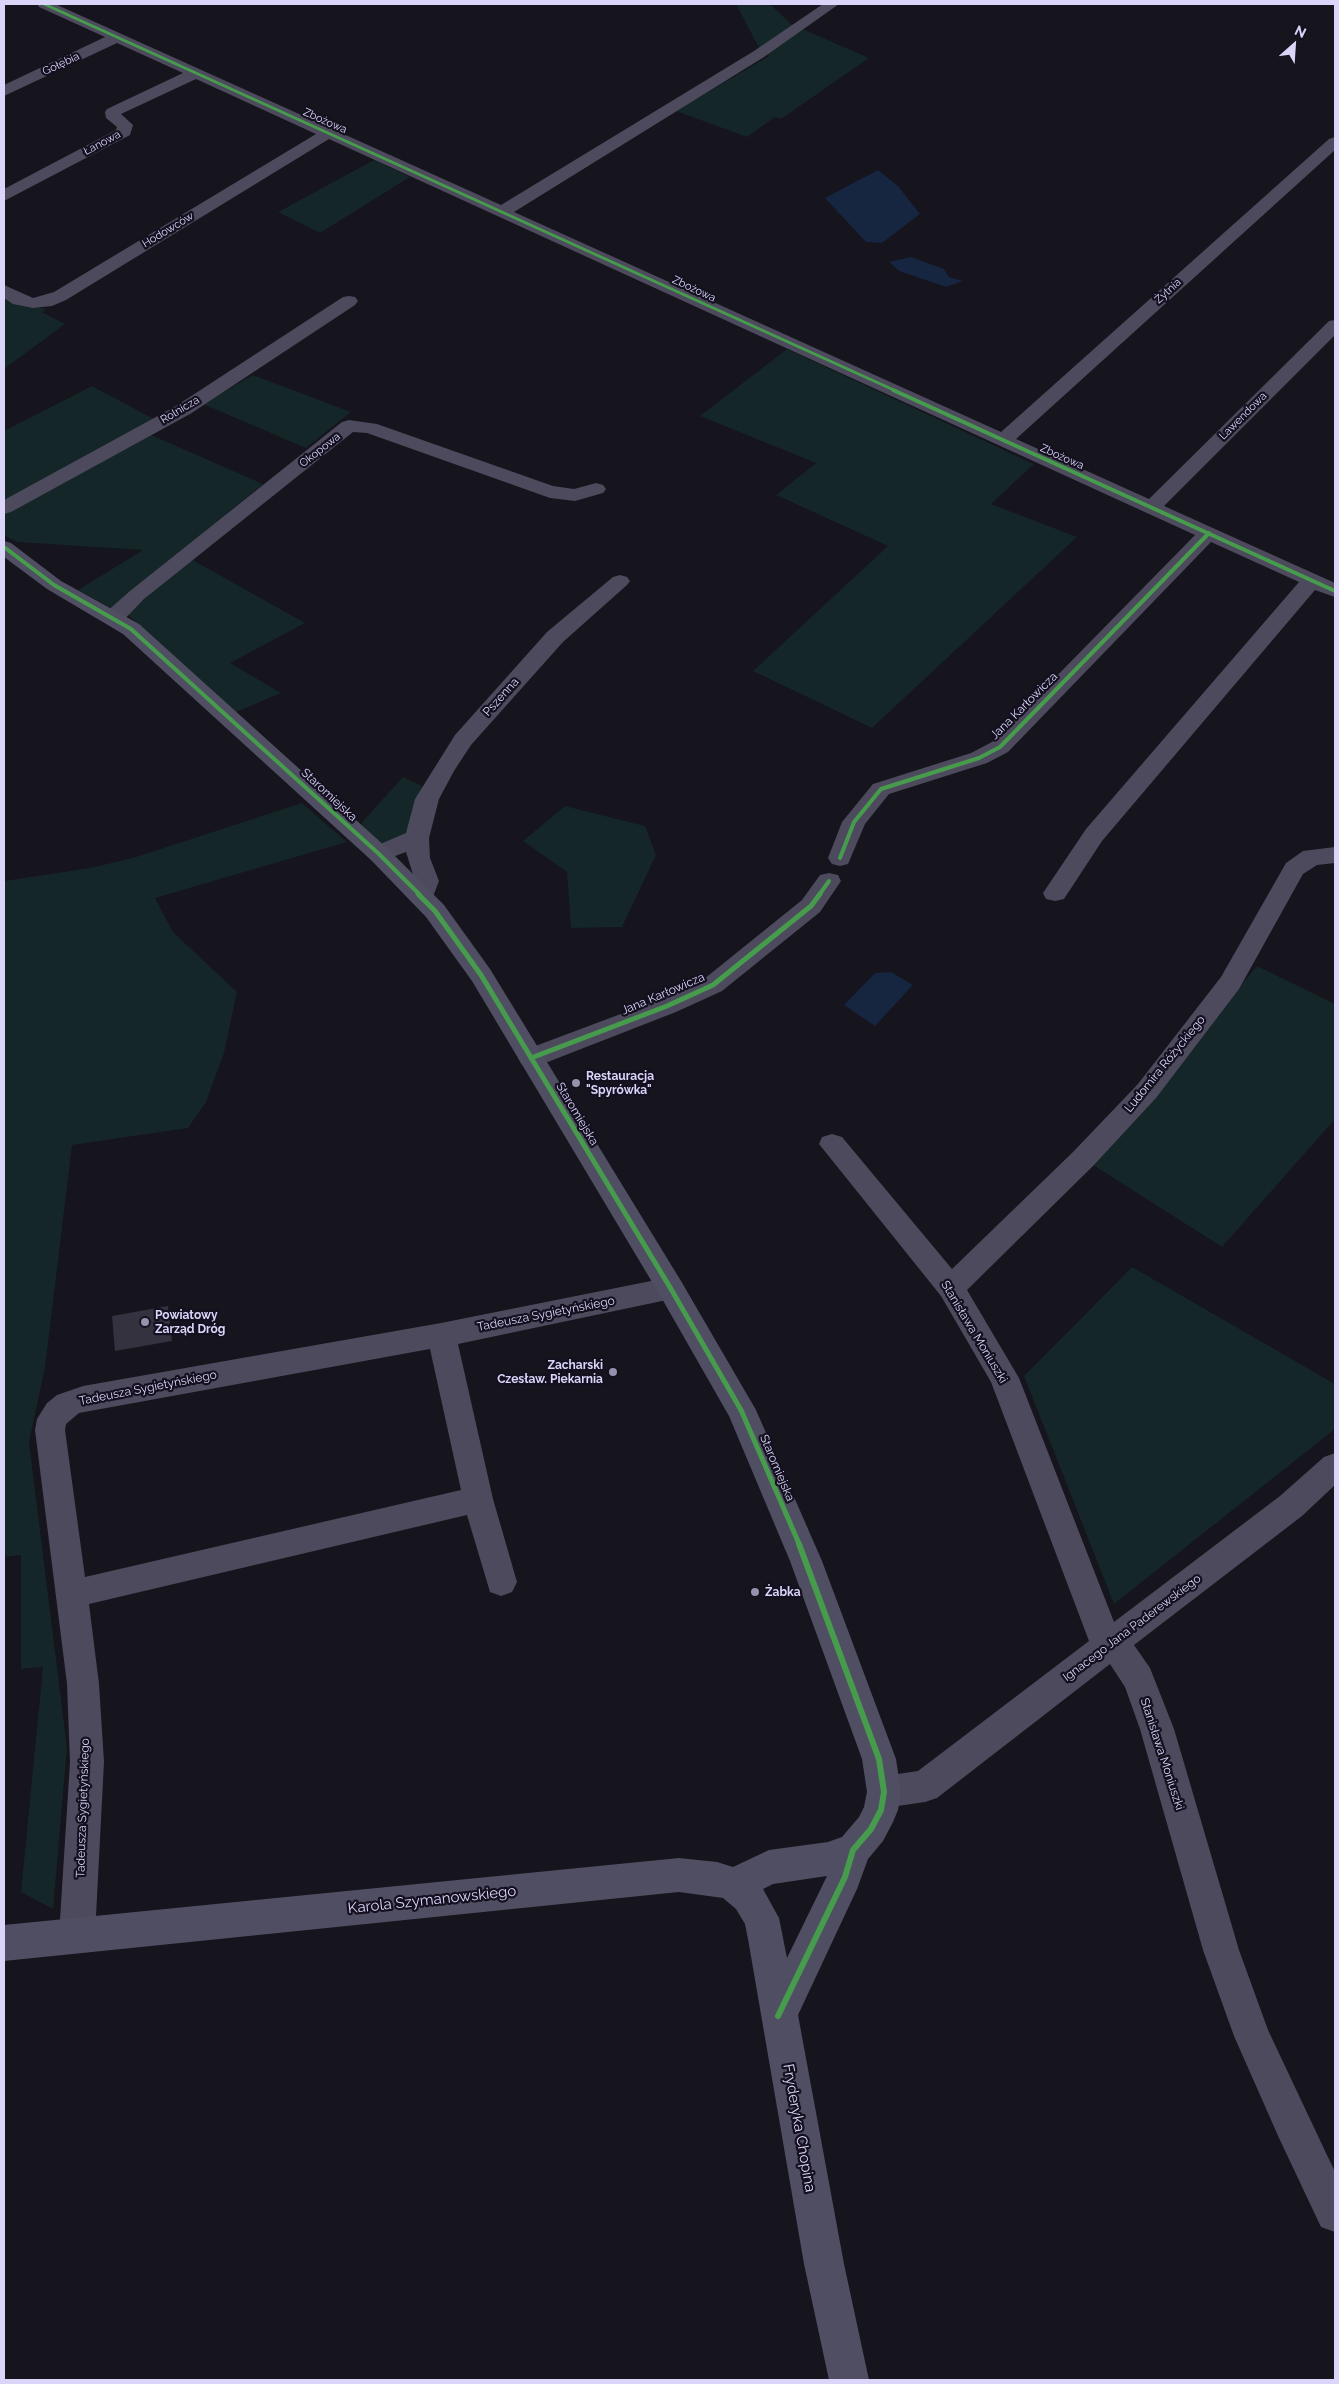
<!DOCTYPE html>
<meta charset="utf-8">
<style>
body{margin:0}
#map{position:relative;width:1339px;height:2384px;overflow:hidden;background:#16141c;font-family:Raleway,sans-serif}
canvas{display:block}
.frame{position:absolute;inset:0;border:5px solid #dbd5f9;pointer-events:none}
.north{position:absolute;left:1269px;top:20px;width:50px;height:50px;-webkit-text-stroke:4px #141020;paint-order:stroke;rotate:26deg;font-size:14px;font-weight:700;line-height:20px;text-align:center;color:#dbd5f9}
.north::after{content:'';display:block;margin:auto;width:18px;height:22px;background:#dbd5f9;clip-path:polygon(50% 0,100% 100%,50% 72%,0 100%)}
</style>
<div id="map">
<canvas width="1339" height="2384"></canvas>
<div class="frame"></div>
<div class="north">N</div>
</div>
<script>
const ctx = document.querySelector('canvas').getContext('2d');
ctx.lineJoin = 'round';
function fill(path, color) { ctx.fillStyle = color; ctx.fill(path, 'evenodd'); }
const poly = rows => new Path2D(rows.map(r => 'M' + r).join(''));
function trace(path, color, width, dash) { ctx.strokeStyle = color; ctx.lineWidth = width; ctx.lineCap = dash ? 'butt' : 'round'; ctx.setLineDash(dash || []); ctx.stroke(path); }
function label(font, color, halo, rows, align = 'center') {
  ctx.font = font + ' Raleway,sans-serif'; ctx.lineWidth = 4.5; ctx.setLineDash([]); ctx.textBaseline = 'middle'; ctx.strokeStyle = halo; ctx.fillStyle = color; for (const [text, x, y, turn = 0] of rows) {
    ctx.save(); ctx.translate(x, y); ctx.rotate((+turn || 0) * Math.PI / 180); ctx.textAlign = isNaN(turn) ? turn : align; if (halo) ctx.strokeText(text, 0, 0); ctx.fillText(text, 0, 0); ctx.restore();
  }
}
fill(poly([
 [736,4,770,4,791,24,869,58,781,119,775,117,747,137,676,111,769,56,758,46],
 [374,160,410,177,320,233,278,212],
 [4,295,17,304,47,309,42,312,65,324,4,369],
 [787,349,1034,464,991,504,1077,537,872,728,753,671,888,546,776,495,816,463,700,416],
 [253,375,351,412,306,448,203,404],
 [92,386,154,419,4,503,4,431],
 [149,434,263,484,111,608,78,590,143,550,17,542,4,535,4,514],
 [191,559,305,623,230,663,281,693,234,713,127,614],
 [403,777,422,786,411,834,383,849,360,829,363,821],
 [302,803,347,842,155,898,173,932,237,992,224,1053,206,1102,188,1128,72,1145,45,1368,29,1442,67,1748,53,1909,21,1892,43,1667,21,1669,21,1555,4,1557,4,881,90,868,133,858],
 [565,806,645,826,656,855,622,927,571,928,567,872,523,841],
 [1257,966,1335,1004,1335,1119,1222,1247,1093,1165],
 [1132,1267,1335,1384,1335,1429,1114,1604,1024,1376]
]), '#142627');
fill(poly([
 [878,170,898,186,920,214,882,243,866,242,825,198],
 [911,257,944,269,949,277,963,281,946,287,899,271,889,262],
 [891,972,913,985,875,1026,844,1005,875,973]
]), '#162540');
fill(poly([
 [168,1306,172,1341,115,1351,112,1316]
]), '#34323f');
fill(poly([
 [37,4,55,4,501,205,754,51,823,4,839,4,764,57,514,212,1001,432,1329,139,1335,137,1335,150,1016,439,1149,499,1329,321,1335,320,1335,335,1164,506,1335,583,1335,597,1315,590,1102,841,1064,899,1055,901,1046,899,1043,893,1086,829,1299,582,1211,542,1008,752,987,763,889,794,865,824,848,864,840,866,832,864,828,858,842,822,873,784,971,753,992,742,1195,535,329,139,66,300,52,306,33,308,13,304,4,298,4,285,33,298,54,292,316,134,196,79,121,114,133,125,130,135,4,201,4,189,116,130,117,127,106,118,105,112,107,109,183,73,117,43,4,96,4,85,105,37,39,7,37,4],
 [349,296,355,297,358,301,355,305,190,414,11,512,4,514,4,500,176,406,343,297,349,296],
 [349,420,377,424,553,486,574,489,596,483,603,485,606,489,603,493,575,501,550,498,367,433,353,432,144,599,121,623,113,624,105,623,102,618,105,613,130,591,342,422,349,420],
 [620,575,627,577,630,581,627,585,563,642,471,745,454,771,439,799,429,838,430,858,439,881,431,902,422,904,413,902,410,896,415,881,406,852,379,862,371,860,367,854,371,848,406,833,415,799,455,735,547,632,613,577,620,575],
 [1335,847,1335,863,1317,865,1303,874,1239,989,1156,1098,1093,1166,967,1290,1019,1378,1114,1622,1280,1496,1324,1457,1335,1453,1335,1485,1302,1516,1134,1645,1150,1668,1174,1729,1239,1950,1268,2030,1335,2172,1335,2232,1321,2227,1279,2138,1234,2036,1203,1950,1140,1729,1125,1687,1110,1664,937,1798,925,1802,884,1808,872,1804,867,1792,872,1780,884,1776,918,1771,1089,1641,991,1382,941,1296,819,1144,822,1137,832,1134,842,1137,952,1269,1073,1152,1138,1084,1221,977,1286,863,1303,851,1335,847],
 [829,873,838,875,841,881,820,912,722,991,676,1012,540,1065,531,1068,522,1065,518,1058,522,1051,658,1000,704,979,802,900,820,875,829,873],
 [671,1277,681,1281,685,1289,681,1297,458,1344,493,1499,517,1582,512,1592,501,1596,490,1592,467,1515,89,1604,99,1684,104,1762,95,1935,90,1948,77,1953,64,1948,59,1935,70,1762,67,1684,35,1430,37,1419,47,1403,57,1395,83,1386,441,1323,671,1277],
 [430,1349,461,1490,85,1577,65,1430,66,1424,79,1413,430,1349]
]), '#4c4a5c');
fill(poly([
 [4,541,11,543,61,581,139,624,387,848,444,905,490,969,681,1281,756,1410,822,1561,896,1759,901,1792,898,1810,893,1822,883,1841,868,1859,857,1889,798,2015,844,2264,869,2380,829,2380,804,2264,748,1939,745,1924,736,1909,723,1898,679,1892,4,1961,4,1925,679,1858,717,1862,733,1867,769,1850,828,1842,842,1837,859,1817,864,1807,867,1792,862,1759,790,1561,729,1416,661,1297,472,981,426,917,371,860,123,634,47,589,4,557,4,541],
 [827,1876,787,1958,779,1918,763,1889,773,1884,827,1876]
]), '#504e62');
trace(poly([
 [44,4,896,391]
]), '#469c4c', 3);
trace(poly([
 [893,390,1335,591],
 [4,547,54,585,131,629,379,854,420,895],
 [840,858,854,822,881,789,979,758,1000,747,1209,533],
 [819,895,829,881]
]), '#469c4c', 4);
trace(poly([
 [418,894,435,911,481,975,671,1289,741,1410,800,1546],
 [531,1058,667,1006,713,985,811,906,820,894]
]), '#469c4c', 5);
trace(poly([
 [778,2016,845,1877,853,1850,871,1829,881,1810,884,1792,879,1759,799,1544]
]), '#469c4c', 6);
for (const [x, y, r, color] of [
 [576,1083,5,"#9691ac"],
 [145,1322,5,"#9691ac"],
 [613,1372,5,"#9691ac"],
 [755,1592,5,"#9691ac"]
]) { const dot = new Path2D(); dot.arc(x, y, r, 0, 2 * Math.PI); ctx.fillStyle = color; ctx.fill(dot); trace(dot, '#141020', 2); }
label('11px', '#dbd5f9', '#141020', [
 ["Gołębia",61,64,-25],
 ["Zbożowa",325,121,24],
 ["Łanowa",102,143,-28],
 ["Hodowców",168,230,-31],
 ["Zbożowa",694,289,25],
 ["Żytnia",1168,291,-42],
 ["Rolnicza",180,410,-31],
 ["Lawendowa",1243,416,-45],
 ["Okopowa",320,450,-38],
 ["Zbożowa",1062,457,24]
]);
label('12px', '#dbd5f9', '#141020', [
 ["Pszenna",501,697,-48],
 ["Jana Karłowicza",1024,706,-45],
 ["Staromiejska",329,795,43],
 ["Jana Karłowicza",663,994,-23],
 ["Ludomira Różyckiego",1165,1064,-51],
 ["Staromiejska",577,1114,59],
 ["Tadeusza Sygietyńskiego",546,1314,-11],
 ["Stanisława Moniuszki",974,1332,59],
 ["Tadeusza Sygietyńskiego",148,1388,-11],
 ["Staromiejska",777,1468,67],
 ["Ignacego Jana Paderewskiego",1132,1628,-37],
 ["Stanisława Moniuszki",1162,1754,72],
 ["Tadeusza Sygietyńskiego",83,1808,-88]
]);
label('bold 12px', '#dbd5f9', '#141020', [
 ["Restauracja",586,1076],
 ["\"Spyrówka\"",586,1090],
 ["Powiatowy",155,1315],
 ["Zarząd Dróg",155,1329],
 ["Zacharski",603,1365,"right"],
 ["Czesław. Piekarnia",603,1379,"right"],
 ["Żabka",765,1592]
], 'left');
label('15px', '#dbd5f9', '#141020', [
 ["Karola Szymanowskiego",432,1900,-6],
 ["Fryderyka Chopina",799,2128,80]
]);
</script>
